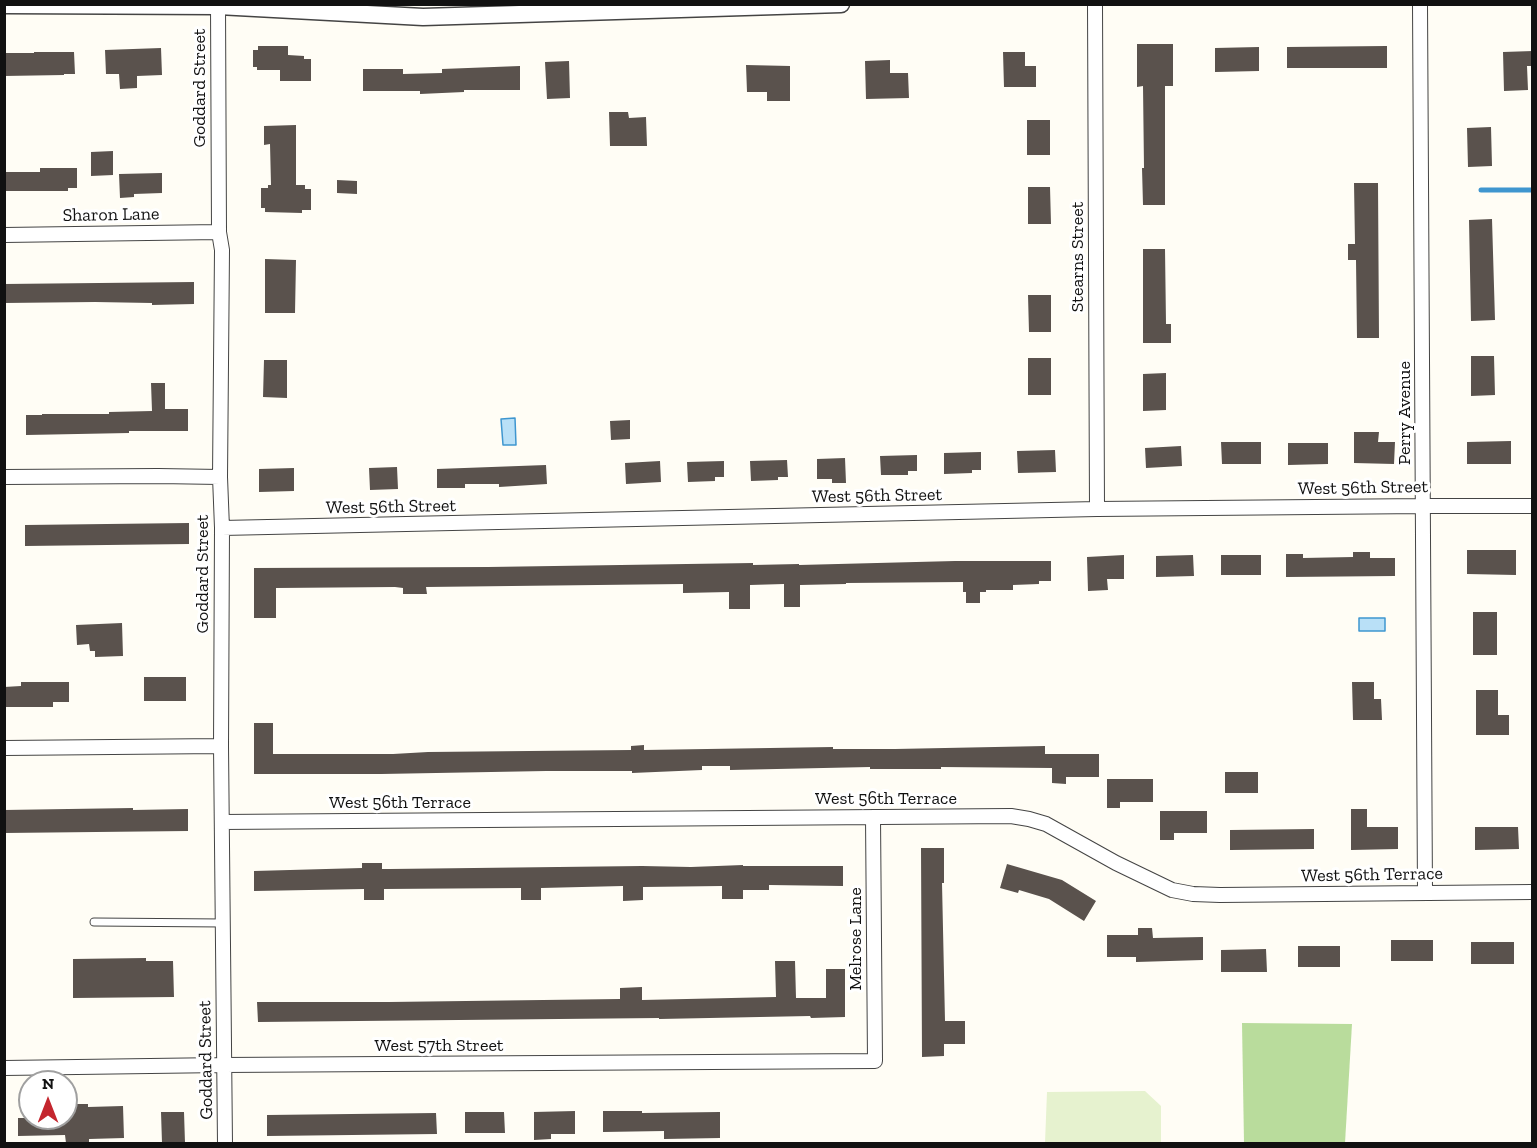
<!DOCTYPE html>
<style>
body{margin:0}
#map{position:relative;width:1537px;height:1148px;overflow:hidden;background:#fffdf5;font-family:"Zilla Slab",serif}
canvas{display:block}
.frame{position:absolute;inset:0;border:6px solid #111;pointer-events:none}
.north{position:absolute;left:18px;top:1070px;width:60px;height:60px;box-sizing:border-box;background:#fff;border:2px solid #a0a0a0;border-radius:50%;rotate:0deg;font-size:16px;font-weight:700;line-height:24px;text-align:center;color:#111}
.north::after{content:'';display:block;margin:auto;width:21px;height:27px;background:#c4262e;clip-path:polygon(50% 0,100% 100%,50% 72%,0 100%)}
</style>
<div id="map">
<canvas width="1537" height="1148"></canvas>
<div class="frame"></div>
<div class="north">N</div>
</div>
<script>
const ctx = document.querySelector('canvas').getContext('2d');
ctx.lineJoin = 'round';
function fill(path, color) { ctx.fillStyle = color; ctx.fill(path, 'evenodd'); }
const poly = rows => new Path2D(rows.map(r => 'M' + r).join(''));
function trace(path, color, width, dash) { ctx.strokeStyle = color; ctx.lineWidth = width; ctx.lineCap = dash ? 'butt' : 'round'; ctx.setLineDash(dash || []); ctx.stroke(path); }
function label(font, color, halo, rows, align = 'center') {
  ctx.font = font + ' "Zilla Slab",serif'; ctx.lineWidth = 6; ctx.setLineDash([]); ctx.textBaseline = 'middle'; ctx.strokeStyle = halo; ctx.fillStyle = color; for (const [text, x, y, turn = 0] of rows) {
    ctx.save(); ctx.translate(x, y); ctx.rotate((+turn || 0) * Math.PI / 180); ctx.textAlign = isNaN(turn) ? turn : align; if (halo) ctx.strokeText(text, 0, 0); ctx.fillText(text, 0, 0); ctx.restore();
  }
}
fill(poly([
 [1242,1023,1352,1024,1345,1143,1244,1143]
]), '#b9dc9c');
fill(poly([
 [1145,1091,1161,1106,1161,1143,1045,1143,1047,1092]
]), '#e6f2cf');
const water = poly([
 [515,418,516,445,503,445,501,419,515,418],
 [1359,618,1385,618,1385,631,1359,631,1359,618]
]);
fill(water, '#b9e0f7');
trace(water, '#3f96cf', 1.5);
trace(poly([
 [1481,190,1532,190]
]), '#3f96cf', 5);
fill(poly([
 [1137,44,1173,44,1173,86,1165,86,1165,205,1143,205,1142,168,1144,168,1143,86,1137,87],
 [258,46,288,46,288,55,304,56,304,59,311,59,311,81,280,81,280,70,257,70,257,67,253,67,253,50,258,50],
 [1387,46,1387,68,1287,68,1287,47],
 [1259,47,1259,71,1215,72,1215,48],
 [161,48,162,75,137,76,137,88,120,89,119,74,106,74,105,50],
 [1533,51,1533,66,1527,66,1528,90,1504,91,1503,52],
 [34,52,74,52,75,74,64,74,64,75,4,76,4,53,34,53],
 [1003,52,1025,52,1025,66,1036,66,1036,87,1004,87],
 [890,60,890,73,908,73,909,98,866,99,865,61],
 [569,61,570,98,547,99,545,62],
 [746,65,790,66,790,101,767,101,767,92,747,92],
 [520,66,520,90,464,90,464,92,420,94,420,91,363,91,363,69,403,69,403,74,442,73,442,69],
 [609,112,628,112,629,118,646,117,647,146,610,146],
 [1027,120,1050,120,1050,155,1027,155],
 [296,125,296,185,305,185,305,189,311,189,311,210,302,210,302,213,265,212,265,208,261,208,261,188,268,188,268,185,271,185,270,144,264,145,264,126],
 [1491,127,1492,166,1468,167,1467,128],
 [113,151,113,175,91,176,91,152],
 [40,168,77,168,77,188,68,188,68,191,4,191,4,172,40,172],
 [162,173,162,193,134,194,134,197,120,198,119,174],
 [337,180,357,181,357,194,337,193],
 [1354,183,1378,183,1379,338,1357,338,1356,260,1348,260,1348,244,1355,244],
 [1028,187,1050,187,1051,224,1028,224],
 [1492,219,1495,320,1471,321,1469,220],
 [1143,249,1165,249,1166,324,1171,324,1171,343,1143,343],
 [265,259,296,260,295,313,265,313],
 [194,282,194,304,152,305,152,303,95,302,4,303,4,284],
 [1028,295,1051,295,1051,332,1029,332],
 [1471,356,1494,356,1495,395,1471,396],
 [1028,358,1051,358,1051,395,1028,395],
 [264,360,287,360,287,398,263,397],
 [1166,373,1166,410,1143,411,1143,374],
 [151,383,165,383,165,409,188,409,188,431,129,431,129,433,26,435,26,415,42,415,42,414,109,414,109,412,152,411],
 [630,420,630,439,611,440,610,421],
 [1354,432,1379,432,1378,442,1395,442,1394,464,1354,463],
 [1511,441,1511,464,1467,464,1467,442],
 [1221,442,1261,442,1261,464,1222,464],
 [1288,443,1328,443,1328,464,1288,465],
 [1181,446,1182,466,1146,468,1145,448],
 [1055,450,1056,472,1018,473,1017,451],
 [981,452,981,470,972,470,972,473,944,474,944,453],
 [917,455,917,471,908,471,908,475,881,475,880,456],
 [845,458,846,483,832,483,832,479,817,479,817,459],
 [787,460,788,477,778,477,778,480,751,481,750,461],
 [660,461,661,482,626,484,625,463],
 [724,461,724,477,715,477,715,481,688,482,687,462],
 [546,465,547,484,499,487,499,484,465,484,465,488,437,488,437,469],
 [397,467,398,489,370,490,369,468],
 [294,468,294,491,259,492,259,469],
 [189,523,189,544,25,546,25,525],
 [1467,550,1516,550,1516,575,1467,574],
 [1353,552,1370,552,1370,558,1395,558,1395,576,1286,577,1286,554,1303,554,1303,558,1353,557],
 [1124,555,1124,579,1107,579,1108,590,1088,591,1087,557],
 [1193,555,1194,576,1156,577,1156,556],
 [1221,555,1261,555,1261,575,1221,575],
 [955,561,1051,561,1051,581,1039,581,1039,584,1013,585,1013,590,986,590,986,592,980,592,980,603,966,603,966,592,963,592,963,582,846,583,846,584,800,585,800,607,784,607,784,584,750,585,750,609,729,609,729,592,683,593,683,584,426,587,427,594,403,594,403,588,395,587,276,588,276,618,254,618,254,568,488,567,753,563,753,565,799,564,799,565],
 [1473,612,1497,612,1497,655,1473,655],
 [122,623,123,656,95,657,95,651,90,651,89,644,77,645,76,625],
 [144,677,186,677,186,701,144,701],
 [21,682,69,682,69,702,53,702,53,707,4,707,4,687,21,686],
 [1352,682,1374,682,1374,699,1381,699,1382,720,1353,720],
 [1476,690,1498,690,1498,715,1509,715,1509,735,1476,735],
 [254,723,273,723,273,754,393,754,428,752,631,750,631,746,644,745,644,750,833,747,833,749,895,749,1045,746,1045,754,1099,754,1099,777,1066,777,1066,784,1052,783,1052,768,941,767,941,769,870,769,870,767,730,770,730,766,702,766,702,770,632,773,632,771,546,771,381,774,254,774],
 [1225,772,1258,772,1258,793,1225,793],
 [1107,779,1153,779,1153,802,1120,802,1120,808,1107,808],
 [133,808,133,810,188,809,188,831,4,833,4,810],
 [1351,809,1367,809,1367,827,1398,827,1398,849,1351,850],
 [1160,811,1207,811,1207,833,1174,833,1174,840,1160,840],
 [1475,827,1518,827,1519,849,1475,850],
 [1314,829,1314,849,1230,850,1230,830],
 [921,848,944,848,944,883,942,883,945,1021,965,1021,965,1044,944,1044,944,1056,922,1057],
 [362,863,382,863,382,869,390,869,642,866,691,867,743,865,743,866,843,866,843,886,769,885,769,890,743,890,743,899,722,899,722,886,643,887,643,900,623,901,623,886,541,888,541,900,521,900,521,888,384,889,384,900,364,900,364,889,254,891,254,871,362,868],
 [1007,864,1062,880,1096,901,1084,921,1049,899,1019,890,1018,893,1000,888],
 [1138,928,1152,928,1153,938,1203,937,1203,960,1136,962,1136,957,1107,957,1107,935,1138,935],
 [1391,940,1433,940,1433,961,1391,961],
 [1471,942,1514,942,1514,964,1471,964],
 [1298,946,1340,946,1340,967,1298,967],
 [1266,949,1267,972,1221,972,1221,950],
 [146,958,146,961,173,961,174,997,73,998,73,959],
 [775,961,795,961,796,998,826,998,826,969,845,969,845,1017,811,1018,810,1016,659,1019,659,1018,258,1022,257,1002,389,1002,620,999,620,988,642,987,642,1000,776,997],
 [66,1104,88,1104,88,1107,123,1106,124,1138,89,1139,89,1143,66,1143,65,1135,18,1136,18,1118,66,1118],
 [575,1111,575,1134,551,1134,551,1139,534,1140,534,1112],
 [603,1111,642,1111,642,1113,720,1112,720,1138,664,1139,664,1131,603,1132],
 [161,1112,184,1112,185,1143,162,1143],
 [465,1112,504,1112,505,1133,465,1133],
 [436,1113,437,1134,267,1136,267,1115]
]), '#5a524d');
const service = poly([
 [94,922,223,923]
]);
const minor = poly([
 [218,4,219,232,222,250,220,477,222,528,221,746,225,1144],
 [1095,4,1097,509],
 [1420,4,1425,893],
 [4,235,219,232],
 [4,477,158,476,220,477],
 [222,528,1097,509,1424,506,1532,506],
 [4,748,221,746],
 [222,822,1011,816,1029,819,1046,824,1116,863,1172,890,1193,894,1220,895,1532,892],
 [4,1068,223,1065,875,1061,873,817]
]);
const tertiary = poly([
 [4,5,218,6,423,17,841,4]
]);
trace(service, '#444', 9);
trace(minor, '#444', 16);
trace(tertiary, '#444', 19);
trace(service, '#fff', 7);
trace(minor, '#fff', 14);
trace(tertiary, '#fff', 16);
label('18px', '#111', '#fff', [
 ["Goddard Street",200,88,-90],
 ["Sharon Lane",111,215,-1],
 ["Stearns Street",1078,257,-90],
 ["Perry Avenue",1405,413,-90],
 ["West 56th Street",1363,488,-1],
 ["West 56th Street",877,496,-1],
 ["West 56th Street",391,507,-1],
 ["Goddard Street",203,574,-90],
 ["West 56th Terrace",886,799],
 ["West 56th Terrace",400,803],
 ["West 56th Terrace",1372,875,-1],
 ["Melrose Lane",856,939,-90],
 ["West 57th Street",439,1046],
 ["Goddard Street",206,1060,-91]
]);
</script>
